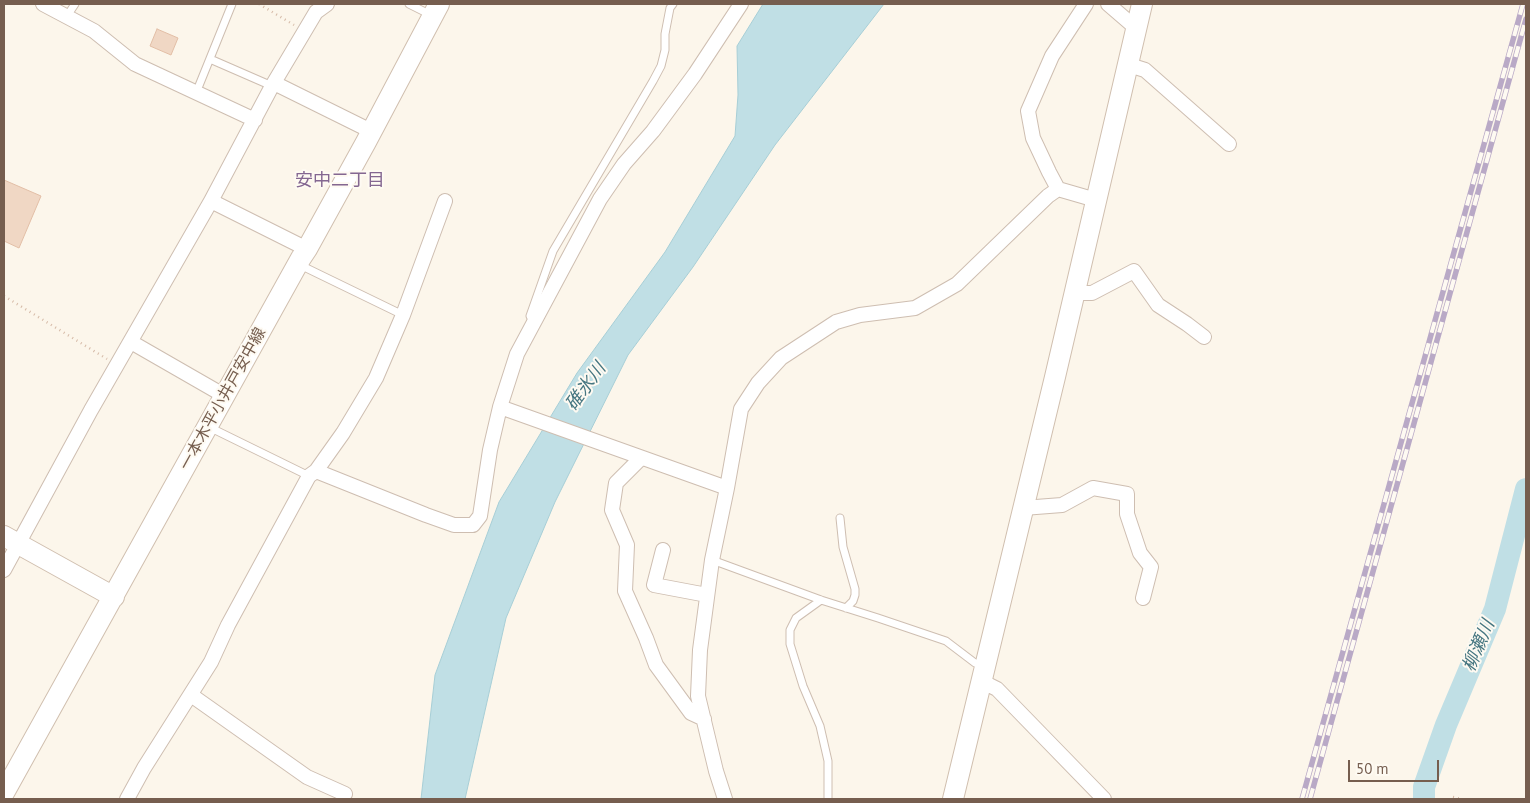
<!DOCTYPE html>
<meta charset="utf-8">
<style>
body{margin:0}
#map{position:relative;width:1530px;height:803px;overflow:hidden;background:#fcf6eb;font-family:"PT Sans",sans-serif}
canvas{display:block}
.frame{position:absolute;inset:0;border:5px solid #765e4f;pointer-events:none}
.scale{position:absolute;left:1348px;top:760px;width:91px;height:22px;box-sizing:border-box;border:2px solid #765e4f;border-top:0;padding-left:6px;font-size:15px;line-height:18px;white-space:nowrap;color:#765e4f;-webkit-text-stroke:4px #fefaf2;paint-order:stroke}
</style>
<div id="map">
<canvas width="1530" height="803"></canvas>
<div class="frame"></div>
<div class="scale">50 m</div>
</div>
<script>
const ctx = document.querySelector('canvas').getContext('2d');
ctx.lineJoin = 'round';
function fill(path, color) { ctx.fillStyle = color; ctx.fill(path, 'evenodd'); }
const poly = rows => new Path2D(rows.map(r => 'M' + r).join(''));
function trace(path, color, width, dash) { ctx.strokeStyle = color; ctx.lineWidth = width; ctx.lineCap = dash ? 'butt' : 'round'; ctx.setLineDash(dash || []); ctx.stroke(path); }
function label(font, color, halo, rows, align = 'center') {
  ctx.font = font + ' "PT Sans","Noto Sans JP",sans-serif'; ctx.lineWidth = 4; ctx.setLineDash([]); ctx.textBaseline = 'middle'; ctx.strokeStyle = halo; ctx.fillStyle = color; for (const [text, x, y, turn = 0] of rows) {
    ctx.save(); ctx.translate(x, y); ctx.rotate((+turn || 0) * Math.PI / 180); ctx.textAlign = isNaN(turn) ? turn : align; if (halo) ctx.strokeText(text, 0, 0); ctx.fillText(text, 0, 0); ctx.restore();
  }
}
const water = poly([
 [763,4,884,4,775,145,693,267,628,355,555,502,506,618,465,799,421,799,435,675,499,502,577,373,665,252,735,136,738,95,737,46,763,4]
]);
fill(water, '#c0dfe5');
trace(water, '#a7ced6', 1);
trace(poly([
 [1424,799,1424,787,1446,725,1495,609,1526,489]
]), '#c0dfe5', 22);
const building = poly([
 [157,29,178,38,171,55,150,46,157,29],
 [4,180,41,196,19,248,4,241,4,180]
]);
fill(building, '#f0d7c4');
trace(building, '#e2bea6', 1);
const lane = poly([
 [409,4,431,15],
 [67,16,75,4],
 [210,59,272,86],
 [196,93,232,4],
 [298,264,403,315],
 [532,320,530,316,553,251,653,81,661,66,665,50,665,34,670,8,673,4],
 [209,427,309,476],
 [840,518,843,547,855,589,855,595,853,601,846,608],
 [712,560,821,600,878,618,946,641,975,663,983,664],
 [821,600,796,618,790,630,790,644,803,686,820,726,828,761,828,799]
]);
const street = poly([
 [43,4,94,31,135,64,255,120],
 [1086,4,1052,56,1028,111,1033,138,1049,172,1058,189,1096,200],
 [1108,4,1137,29],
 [1129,65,1145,70,1229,144],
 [274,83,371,131],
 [211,201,307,249],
 [1074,293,1092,293,1134,271,1158,305,1187,324,1204,337],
 [131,342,225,396],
 [500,407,727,488],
 [641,458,616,483,612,510,627,545,625,591,646,638,656,665,691,713,704,719],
 [316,471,426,515,454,525,473,525,480,516,490,450,500,407,517,354,600,199,624,164,653,131,695,74,741,4],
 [1023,508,1062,505,1093,488,1127,494,1127,514,1140,553,1151,567,1143,598],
 [663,550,654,585,707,595],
 [4,570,91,410,211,201,272,86,316,12,327,4],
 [981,681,997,689,1104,799],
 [191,695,307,777,345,794],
 [127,799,144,768,211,662,228,625,309,476,316,471,343,433,376,378,403,315,445,201],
 [725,799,716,771,698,696,700,650,712,560,727,488,741,409,758,383,781,358,836,322,860,315,915,308,957,284,1048,196,1058,189]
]);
const secondary = poly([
 [4,536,114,597],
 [4,793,301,258,307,249,366,142,439,4],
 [953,799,1055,377,1142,4]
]);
trace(lane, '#cebeb1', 9);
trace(street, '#cebeb1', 16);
trace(secondary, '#d0bfaf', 22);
trace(poly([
 [259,4,294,25],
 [4,296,107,359],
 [1453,797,1461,799]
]), '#d5baa7', 2.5, [1, 4]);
trace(lane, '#fff', 7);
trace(street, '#fff', 14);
trace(secondary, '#fff', 20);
const rail = poly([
 [1302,799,1523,4],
 [1310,799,1526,19]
]);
trace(rail, '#b9a9c6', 5.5);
trace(rail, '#fefaf2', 4, [11]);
label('16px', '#765e4f', '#fefaf2', [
 ["一本木平小井戸安中線",223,399,-61]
]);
label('18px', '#846791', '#fefaf2', [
 ["安中二丁目",340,181]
]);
label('italic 18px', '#467681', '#fefaf2', [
 ["碓氷川",586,387,-54],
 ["柳瀬川",1479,646,-67]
]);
</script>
